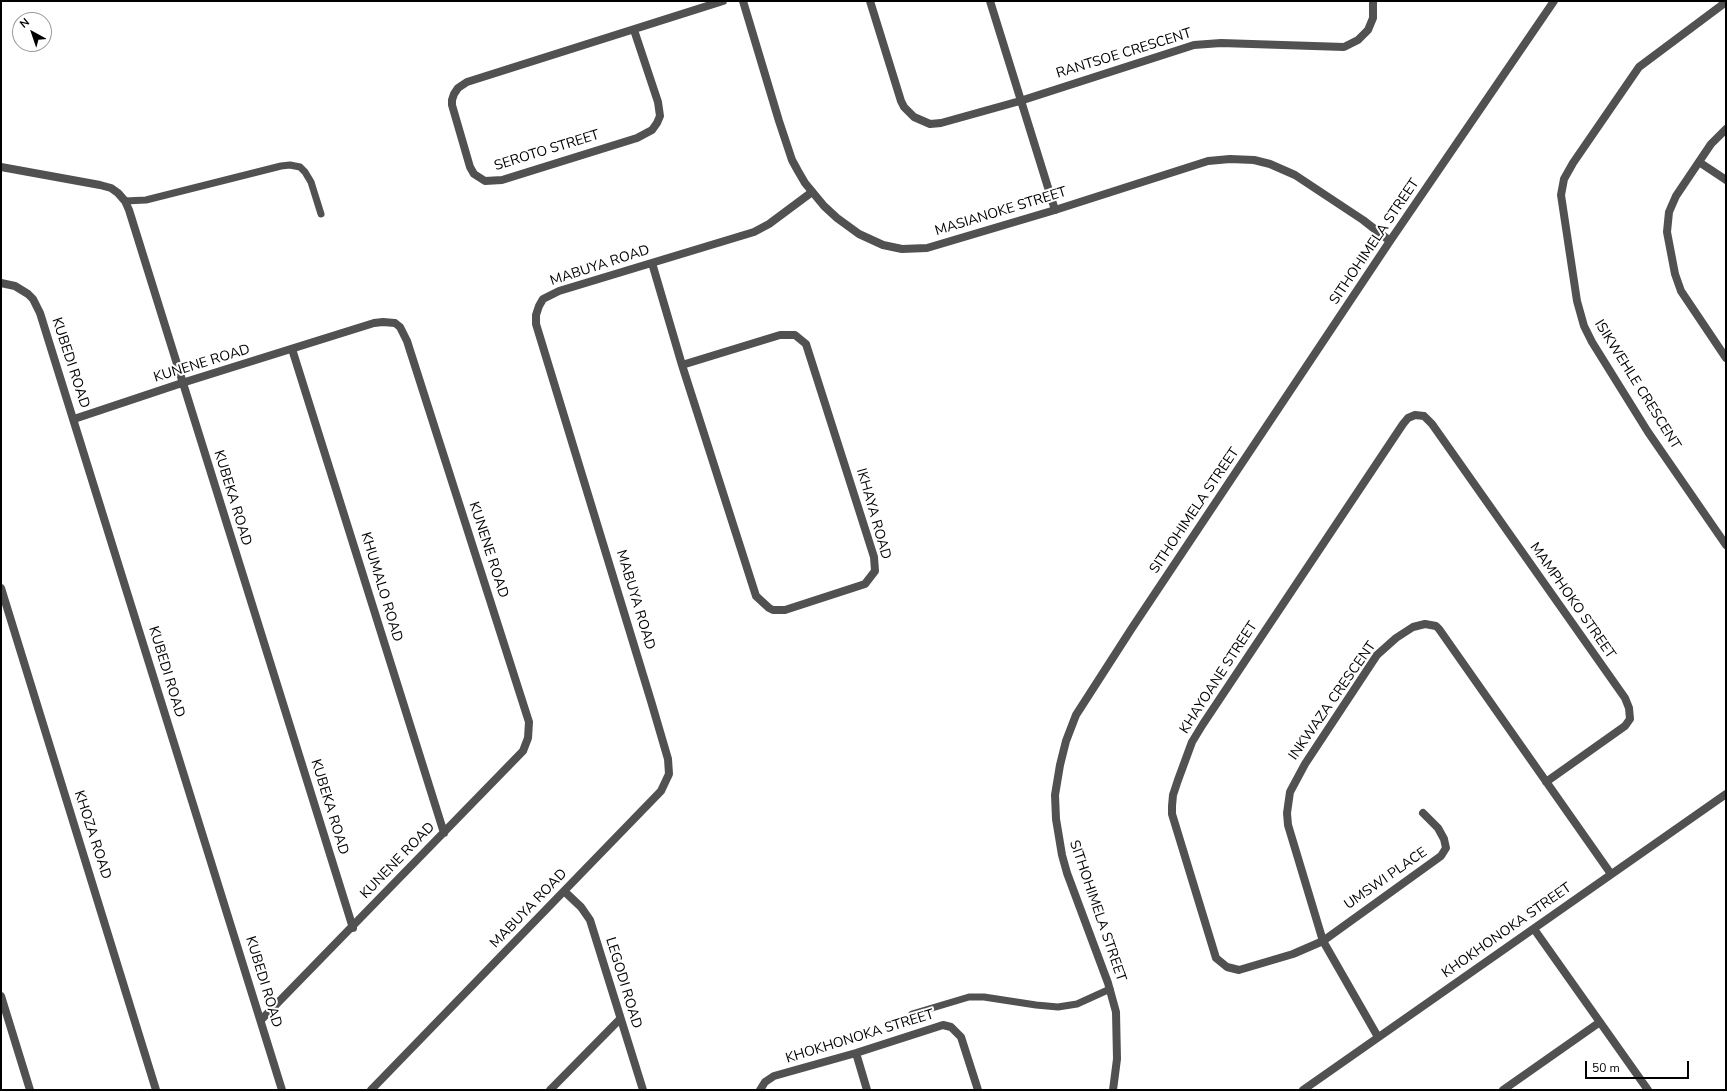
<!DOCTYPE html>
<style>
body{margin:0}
#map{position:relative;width:1727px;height:1091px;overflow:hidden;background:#fff;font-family:"Nunito Sans",sans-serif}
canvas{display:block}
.frame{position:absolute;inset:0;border:2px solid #000;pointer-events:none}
.north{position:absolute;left:12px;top:12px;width:40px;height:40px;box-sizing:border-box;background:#fff;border:1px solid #999;border-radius:50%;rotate:320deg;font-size:11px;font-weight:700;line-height:16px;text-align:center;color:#000}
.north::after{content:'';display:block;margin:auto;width:14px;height:18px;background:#000;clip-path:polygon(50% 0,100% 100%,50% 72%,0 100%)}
.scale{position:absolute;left:1585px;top:1061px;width:104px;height:18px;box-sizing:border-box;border:2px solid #000;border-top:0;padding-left:5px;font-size:12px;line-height:14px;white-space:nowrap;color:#000;-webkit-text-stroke:3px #fff;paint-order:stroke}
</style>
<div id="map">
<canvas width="1727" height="1091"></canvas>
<div class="frame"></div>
<div class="north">N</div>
<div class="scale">50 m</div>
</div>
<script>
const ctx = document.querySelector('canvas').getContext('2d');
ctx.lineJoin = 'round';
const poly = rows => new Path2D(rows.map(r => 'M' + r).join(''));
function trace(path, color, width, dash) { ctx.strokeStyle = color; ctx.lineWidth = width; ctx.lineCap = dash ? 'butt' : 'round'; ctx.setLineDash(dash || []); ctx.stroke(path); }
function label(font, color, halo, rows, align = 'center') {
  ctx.font = font + ' "Nunito Sans",sans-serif'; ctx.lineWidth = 4; ctx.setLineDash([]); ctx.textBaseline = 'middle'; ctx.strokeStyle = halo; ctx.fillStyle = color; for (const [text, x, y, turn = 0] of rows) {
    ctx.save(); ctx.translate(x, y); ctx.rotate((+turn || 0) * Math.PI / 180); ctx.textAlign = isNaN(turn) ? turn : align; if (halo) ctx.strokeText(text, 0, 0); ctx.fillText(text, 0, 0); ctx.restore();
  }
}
trace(poly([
 [125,201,146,200,281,166,290,165,300,167,305,172,311,182,321,214],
 [912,1014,969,997,984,997,1036,1005,1058,1007,1077,1004,1110,989]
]), '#515151', 7);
trace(poly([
 [870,1,901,101,904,107,914,117,930,124,941,123,1020,101,1194,45,1221,43,1344,47,1358,40,1368,30,1373,18,1373,1],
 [990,1,1055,210],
 [1726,2,1639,67,1573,163,1564,179,1561,195,1577,301,1584,326,1592,342,1648,432,1726,545],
 [634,30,658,102,660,116,657,123,652,130,637,138,502,180,485,181,474,174,470,167,452,105,452,100,454,94,458,88,467,82,723,1],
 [1726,129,1711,144,1676,196,1669,212,1667,232,1675,274,1681,291,1726,358],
 [1699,162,1726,180],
 [1,167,100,185,111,188,118,193,125,201,129,210,353,928],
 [652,263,682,365,756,596,769,608,773,610,785,610,865,584,875,571,874,557,806,344,795,335,780,335,682,365],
 [1,283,15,286,28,294,33,299,40,313,282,1090],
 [292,349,444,833],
 [74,419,182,383,374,323,383,322,395,323,400,327,407,341,529,722,528,738,523,751,261,1020],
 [1423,813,1438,828,1444,839,1446,848,1441,856,1323,941,1293,954,1239,970,1227,967,1216,958,1172,814,1172,806,1173,795,1178,780,1192,742,1203,724,1403,424,1408,418,1415,415,1424,416,1432,424,1625,698,1629,708,1630,719,1625,726,1546,782],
 [564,891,581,907,590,920,643,1090],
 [1534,929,1648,1090],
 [1,996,30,1090],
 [1378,1037,1323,941,1288,825,1287,813,1290,792,1305,764,1377,655,1396,638,1413,627,1425,624,1436,626,1439,629,1611,874],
 [856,1053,867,1090],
 [371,1090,661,791,669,774,668,759,651,701,536,324,536,315,539,306,543,299,559,291,754,232,769,224,812,192],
 [550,1090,620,1019],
 [760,1090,765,1082,774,1076,856,1053,943,1025,951,1027,961,1037,978,1090],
 [1303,1090,1726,794],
 [1503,1090,1600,1022]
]), '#515151', 8);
trace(poly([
 [743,1,779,121,792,160,798,171,805,183,824,206,837,218,859,234,883,245,902,249,927,248,1055,210,1208,161,1230,159,1254,160,1270,164,1295,175,1363,220,1390,241],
 [1,588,156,1090],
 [1113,1090,1117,1059,1116,1012,1108,983,1067,873,1062,855,1056,819,1055,795,1060,765,1066,741,1076,715,1132,628,1390,241,1554,1]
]), '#515151', 8);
label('14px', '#000', '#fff', [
 ["RANTSOE CRESCENT",1124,54,-17],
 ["SEROTO STREET",547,151,-17],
 ["MASIANOKE STREET",1001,212,-17],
 ["SITHOHIMELA STREET",1375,242,-56],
 ["MABUYA ROAD",600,266,-18],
 ["KUBEDI ROAD",70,363,72],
 ["KUNENE ROAD",202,364,-17],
 ["ISIKWEHLE CRESCENT",1637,385,58],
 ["KUBEKA ROAD",232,498,73],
 ["SITHOHIMELA STREET",1195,511,-56],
 ["IKHAYA ROAD",873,514,74],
 ["KUNENE ROAD",488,550,72],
 ["KHUMALO ROAD",381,587,73],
 ["MABUYA ROAD",635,600,73],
 ["MAMPHOKO STREET",1572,601,55],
 ["KUBEDI ROAD",166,672,73],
 ["KHAYOANE STREET",1219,678,-57],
 ["INKWAZA CRESCENT",1333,701,-55],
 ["KUBEKA ROAD",329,807,73],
 ["KHOZA ROAD",92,835,72],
 ["KUNENE ROAD",398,861,-46],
 ["UMSWI PLACE",1386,879,-35],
 ["MABUYA ROAD",529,909,-46],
 ["SITHOHIMELA STREET",1097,911,71],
 ["KHOKHONOKA STREET",1507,931,-35],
 ["KUBEDI ROAD",263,982,73],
 ["LEGODI ROAD",623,983,73],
 ["KHOKHONOKA STREET",860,1037,-17]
]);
</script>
